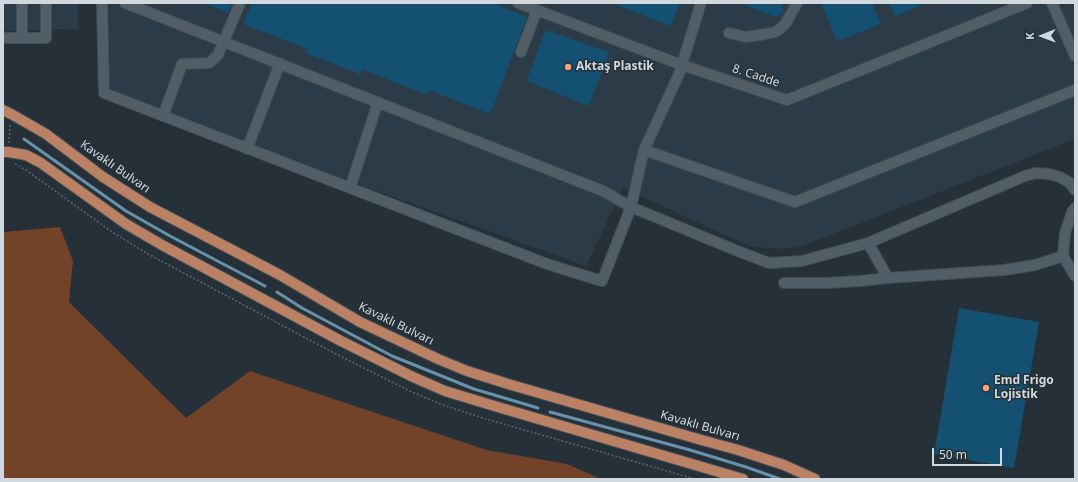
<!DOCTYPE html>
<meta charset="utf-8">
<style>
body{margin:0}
#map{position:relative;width:1078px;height:482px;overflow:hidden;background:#253038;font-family:"Noto Sans",sans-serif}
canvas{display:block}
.frame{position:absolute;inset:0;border:4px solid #d2d9de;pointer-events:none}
.north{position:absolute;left:1022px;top:16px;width:40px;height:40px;-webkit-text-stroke:3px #253038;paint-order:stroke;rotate:269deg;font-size:11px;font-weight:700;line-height:16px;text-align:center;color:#d2d9de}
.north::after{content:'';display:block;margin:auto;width:14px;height:18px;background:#d2d9de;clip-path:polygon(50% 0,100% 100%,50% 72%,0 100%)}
.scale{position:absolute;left:932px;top:448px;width:70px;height:18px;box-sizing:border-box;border:2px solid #d2d9de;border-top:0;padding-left:5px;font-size:12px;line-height:14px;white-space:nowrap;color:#d2d9de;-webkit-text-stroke:3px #253038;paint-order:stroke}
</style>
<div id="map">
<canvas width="1078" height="482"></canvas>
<div class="frame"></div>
<div class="north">K</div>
<div class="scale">50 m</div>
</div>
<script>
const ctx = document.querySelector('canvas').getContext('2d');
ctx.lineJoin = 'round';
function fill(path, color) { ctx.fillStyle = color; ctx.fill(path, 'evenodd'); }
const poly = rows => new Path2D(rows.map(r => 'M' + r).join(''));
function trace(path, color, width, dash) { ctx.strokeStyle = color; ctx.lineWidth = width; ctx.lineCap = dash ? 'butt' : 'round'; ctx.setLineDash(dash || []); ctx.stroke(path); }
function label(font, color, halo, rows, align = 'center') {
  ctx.font = font + ' "Noto Sans",sans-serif'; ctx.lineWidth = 3; ctx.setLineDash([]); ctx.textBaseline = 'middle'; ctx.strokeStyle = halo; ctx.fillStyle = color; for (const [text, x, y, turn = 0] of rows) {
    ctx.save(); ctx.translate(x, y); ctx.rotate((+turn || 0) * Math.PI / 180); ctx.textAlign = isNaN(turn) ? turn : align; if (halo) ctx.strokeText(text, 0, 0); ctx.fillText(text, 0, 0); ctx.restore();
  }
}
fill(poly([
 [3,3,78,3,78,29,3,31],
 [102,3,1075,3,1075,139,800,247,777,249,749,246,623,188,586,266,104,93]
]), '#2b3c48');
fill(poly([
 [60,227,73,261,69,302,186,418,250,371,487,450,567,464,601,479,3,479,3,232]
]), '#724229');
trace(poly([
 [24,139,126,211,170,236,265,286],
 [277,292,302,308,392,356,474,389,538,408],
 [550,412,690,450,746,467,780,479]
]), '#6892ac', 3);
fill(poly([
 [205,3,232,3,228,13],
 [252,3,493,3,527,17,490,114,429,90,427,95,362,69,360,74,306,53,308,49,243,24],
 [612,3,680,3,671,26],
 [740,3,781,3,784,12,776,17],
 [821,3,872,3,881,24,837,41],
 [889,3,927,3,895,16],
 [545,30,609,52,589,106,527,81],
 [959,308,1039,322,1014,468,934,454]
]), '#145071');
const minor = poly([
 [22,3,22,38],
 [102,3,104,93,547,264,602,281,631,207,740,252,769,263,802,261,868,243,1025,176,1036,173,1049,174,1060,177,1070,183,1075,190],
 [125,3,603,191,631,207,644,150,679,74,701,3],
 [518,3,682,65,787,100,1027,3],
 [1052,3,1075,56],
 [729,33,746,37,766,34,775,32,780,29,786,23,797,3],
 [3,38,46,38,46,3],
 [521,52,537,10],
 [163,116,182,64,209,63,218,55,240,3],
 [247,149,280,63],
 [644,150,795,202,1075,90],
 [350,188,378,102],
 [1075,208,1072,212,1065,233,1063,256,1075,276],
 [868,243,888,278],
 [784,283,825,283,860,281,888,278,1004,270,1035,265,1063,256]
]);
const major = poly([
 [3,110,13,115,46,134,103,177,150,207,280,275,360,322,438,359,467,371,508,384,698,439,738,450,784,465,815,479],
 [3,152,8,152,26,155,41,163,126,224,162,245,341,341,413,377,445,391,491,405,743,479]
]);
trace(minor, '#444e54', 12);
trace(major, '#444e54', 12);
trace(poly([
 [9,143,10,125],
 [15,164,26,170,112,232,148,254,334,353,410,391,440,404,486,419,695,479]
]), '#5c656c', 1.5, [2, 2]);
trace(minor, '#525e67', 10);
trace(major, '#ba8165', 10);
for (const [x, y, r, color] of [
 [568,67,4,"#f0a27a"],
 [986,388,4,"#f0a27a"]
]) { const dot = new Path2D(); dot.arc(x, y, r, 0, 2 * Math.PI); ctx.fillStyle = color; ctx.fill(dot); trace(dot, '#253038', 1.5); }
label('bold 12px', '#d2d9de', '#253038', [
 ["Aktaş Plastik",576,67],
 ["Emd Frigo",994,381],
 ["Lojistik",994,395]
], 'left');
label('12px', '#d2d9de', '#253038', [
 ["8. Cadde",756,76,18],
 ["Kavaklı Bulvarı",115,167,35],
 ["Kavaklı Bulvarı",396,324,26],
 ["Kavaklı Bulvarı",700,426,16]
]);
</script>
